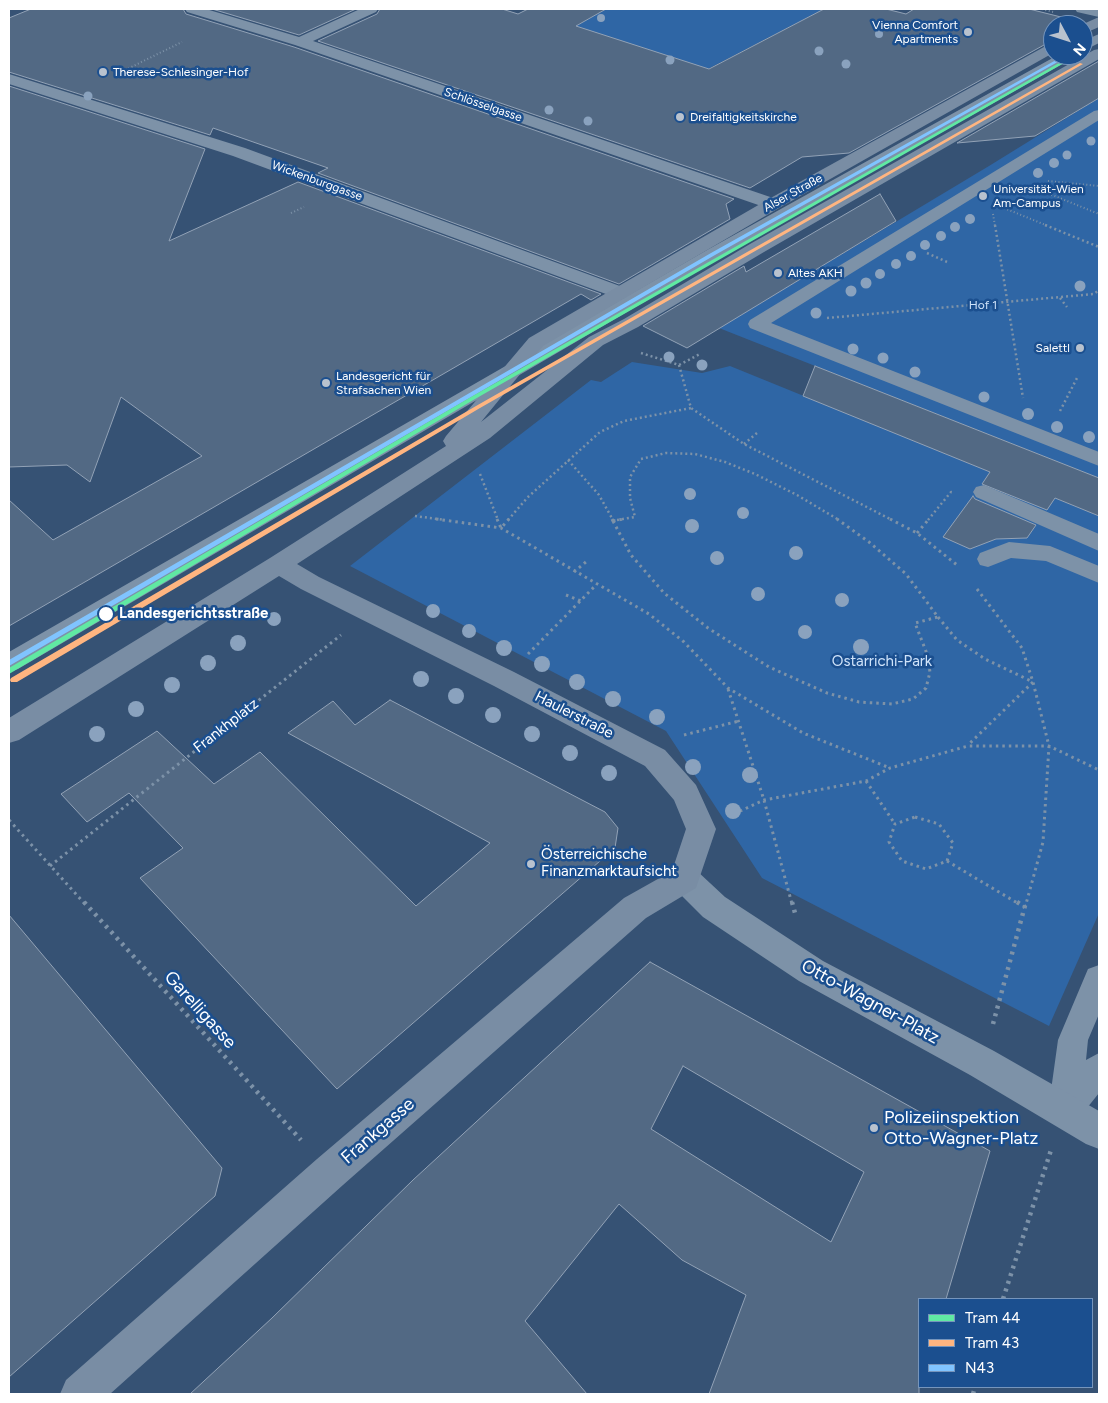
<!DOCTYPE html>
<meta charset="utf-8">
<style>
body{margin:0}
#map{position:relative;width:1108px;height:1403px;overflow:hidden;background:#365274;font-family:Figtree,sans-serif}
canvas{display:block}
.frame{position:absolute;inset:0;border:10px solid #fff;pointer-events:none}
.legend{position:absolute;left:918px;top:1298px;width:175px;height:90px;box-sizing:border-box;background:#1b4f8f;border:1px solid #7695bc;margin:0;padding:6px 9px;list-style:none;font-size:15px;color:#fff}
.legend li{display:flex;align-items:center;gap:10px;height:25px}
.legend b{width:25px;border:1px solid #7695bc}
.north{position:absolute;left:1043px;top:15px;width:50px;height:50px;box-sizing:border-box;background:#1b4f8f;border:1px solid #7695bc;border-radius:50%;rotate:130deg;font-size:14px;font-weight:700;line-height:20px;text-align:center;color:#fff}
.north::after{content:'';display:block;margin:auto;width:18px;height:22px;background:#b9c2ce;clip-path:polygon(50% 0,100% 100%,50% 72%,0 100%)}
</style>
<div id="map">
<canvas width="1108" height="1403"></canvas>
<div class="frame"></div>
<ul class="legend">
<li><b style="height:6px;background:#60e9a3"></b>Tram 44</li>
<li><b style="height:6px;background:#ffb580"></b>Tram 43</li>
<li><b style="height:6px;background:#80c4ff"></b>N43</li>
</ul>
<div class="north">N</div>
</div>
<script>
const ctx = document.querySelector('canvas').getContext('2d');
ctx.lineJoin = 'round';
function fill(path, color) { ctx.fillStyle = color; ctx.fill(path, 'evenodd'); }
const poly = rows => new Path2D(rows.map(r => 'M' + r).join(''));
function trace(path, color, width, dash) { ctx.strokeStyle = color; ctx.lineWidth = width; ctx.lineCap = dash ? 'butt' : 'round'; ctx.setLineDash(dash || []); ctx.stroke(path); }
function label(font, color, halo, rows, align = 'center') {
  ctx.font = font + ' Figtree,sans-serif'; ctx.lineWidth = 5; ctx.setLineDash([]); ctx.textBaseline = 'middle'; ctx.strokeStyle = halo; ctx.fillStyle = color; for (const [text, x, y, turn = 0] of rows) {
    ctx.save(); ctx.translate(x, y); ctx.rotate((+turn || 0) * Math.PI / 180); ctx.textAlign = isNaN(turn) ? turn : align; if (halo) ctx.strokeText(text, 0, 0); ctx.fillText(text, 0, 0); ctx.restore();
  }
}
fill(poly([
 [606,9,824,9,700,73,575,26],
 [1099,98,1099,478,719,328,989,166],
 [632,362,702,373,730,366,1099,516,1099,913,1049,1026,762,878,666,731,350,566,591,380,601,382]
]), '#2f66a5');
const building = poly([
 [31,9,183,9,186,14,294,47,734,199,726,204,730,219,619,284,318,173,328,168,213,128,210,135,9,72,9,18,31,9],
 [212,9,356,9,299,35,212,9],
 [380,9,502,9,518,14,528,9,606,9,576,26,709,69,824,9,886,9,906,14,914,9,1029,9,1061,17,1068,25,1053,25,1053,40,849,153,802,157,750,188,318,41,377,14,380,9],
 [1099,61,1099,98,1035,136,957,143,1099,61],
 [9,86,205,149,169,241,298,182,601,294,591,300,581,294,9,626,9,500,53,540,202,456,121,397,90,482,67,465,9,467,9,86],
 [880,194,896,221,687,348,643,326,744,266,746,272,880,194],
 [815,366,1099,478,1099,516,1055,498,1047,510,982,484,990,472,803,396,815,366],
 [973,496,975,499,1036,525,1027,538,996,539,970,549,943,537,973,496],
 [390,700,605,812,618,828,615,848,337,1089,140,878,183,848,129,793,87,822,61,794,157,731,214,784,260,752,416,906,490,843,288,733,333,701,355,725,390,700],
 [9,915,222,1168,215,1196,9,1377,9,915],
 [650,962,990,1151,946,1299,919,1299,919,1394,709,1394,746,1295,682,1260,619,1204,525,1321,587,1394,190,1394,272,1318,413,1180,650,962],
 [683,1066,864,1172,831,1242,651,1129,683,1066]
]);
fill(building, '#526984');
trace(building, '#92a2b6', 1);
trace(poly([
 [1042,9,1053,12],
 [119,73,182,42],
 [1048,181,1099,186],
 [1035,188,1099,214],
 [1004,208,1048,226],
 [291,213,304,207],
 [993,214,995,226]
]), '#7d92a8', 2, [1, 2.5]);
trace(poly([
 [995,225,1023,398],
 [1045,225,1099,247],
 [927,253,947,262],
 [1060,298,1067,307],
 [827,318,1094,294,1099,290],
 [641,353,679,365,700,354],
 [679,365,691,408,744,444,892,520],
 [1060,411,1077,378],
 [744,444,757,433],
 [568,460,599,495,613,520],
 [480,474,498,520],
 [415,516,445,520],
 [508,520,528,497,600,432,624,421,691,408],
 [617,520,635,517,630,498,630,477,641,459,666,453,695,454,725,462,755,474,797,495,839,520],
 [928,520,951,492,954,493]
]), '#7d92a8', 2.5, [2, 3]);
trace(poly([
 [436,519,501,528,649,614,684,642,728,688,803,733,890,768],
 [497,519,501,528,509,519],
 [612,519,613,521],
 [890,519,917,533,957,565],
 [613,521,631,555,664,593,708,628,769,667,827,693,859,702,892,704,913,699,926,688,930,672,927,654,915,623,938,617,906,574,869,542,837,519],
 [613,521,624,519],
 [917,533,929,519],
 [574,572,587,561],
 [977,589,1022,648,1033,682,1049,746,1043,842,1026,904],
 [566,595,581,601],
 [938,617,957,640,985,659,1033,682,968,745],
 [528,654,596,585],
 [728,689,764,800,792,904],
 [684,735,739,721],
 [866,781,895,824],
 [734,814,764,800,866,781,890,768,968,746,1049,746,1099,770],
 [915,817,939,824,953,843,947,861,926,869,902,861,889,842,895,824,915,817],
 [9,820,85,904],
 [947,861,1019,904],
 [50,866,341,635]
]), '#7d92a8', 3, [2.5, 4]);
trace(poly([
 [84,902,301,1140],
 [792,902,795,913],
 [1017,902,1025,907],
 [993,1024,1026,902],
 [1003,1299,1051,1150],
 [973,1394,975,1387]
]), '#7d92a8', 4.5, [3, 5]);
fill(poly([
 [1099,34,1099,43,1083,51,1083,41,1099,34],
 [1058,55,1075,55,1073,58,719,258,18,669,9,672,9,652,707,250,1058,55],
 [1099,110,1099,120,771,323,1099,452,1099,466,750,328,748,324,750,320,1094,111,1099,110],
 [984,485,1099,534,1099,551,976,497,973,492,976,487,984,485],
 [1009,542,1050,546,1099,566,1099,583,1046,561,1011,558,988,567,980,565,977,559,980,553,1009,542],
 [1099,965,1099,1014,1088,1040,1086,1060,1099,1053,1099,1093,1075,1123,1064,1128,1053,1123,1048,1112,1058,1040,1088,969,1099,965]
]), '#7d92a8');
fill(poly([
 [185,9,206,9,299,37,360,9,378,9,376,12,313,41,779,200,782,204,779,208,773,209,767,208,295,45,187,12,185,9],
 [1075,9,1099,9,1099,17,1077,12,1075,9],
 [9,74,245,148,628,289,631,293,628,297,621,299,614,297,233,156,9,84,9,74],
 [685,866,696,870,725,897,823,961,994,1051,1099,1111,1099,1149,1086,1144,970,1075,799,981,703,917,674,888,670,879,674,870,685,866]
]), '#7d92a8');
fill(poly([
 [1099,17,1099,27,1083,34,1083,25,1081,25,1099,17],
 [1053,42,1053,53,779,208,543,346,481,422,589,337,624,319,750,244,1094,50,1099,49,1099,59,764,252,638,327,603,345,490,438,297,564,319,577,514,672,665,750,696,785,716,829,696,888,646,918,343,1185,110,1394,60,1394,66,1380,317,1159,624,898,672,871,686,829,674,800,645,766,494,686,301,589,279,576,19,740,9,743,9,718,270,558,446,446,443,441,446,436,529,338,767,200,1053,42]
]), '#798da4');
fill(poly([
 [1065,55,1070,55,715,255,9,666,9,660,711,253,1065,55]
]), '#80c4ff');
fill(poly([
 [1073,55,1078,55,475,399,9,674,9,668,471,397,1073,55]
]), '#60e9a3');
fill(poly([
 [1080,63,1083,64,480,408,17,682,11,682,10,680,11,678,476,406,1080,63]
]), '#ffb580');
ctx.fillStyle = '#8aa2be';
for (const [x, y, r] of [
 [601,18,4],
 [879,34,4],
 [819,51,4.5],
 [670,60,4.5],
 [846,64,4.5],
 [88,96,4.5],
 [549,110,4.5],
 [588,121,4.5],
 [1091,141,4.5],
 [1067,155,4.5],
 [1054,163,5],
 [1038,173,5],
 [970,219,5],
 [955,227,5],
 [941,236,5],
 [925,245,5],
 [911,256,5],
 [896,264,5],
 [880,274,5],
 [866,283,5.5],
 [1080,286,5.5],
 [851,291,5.5],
 [816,313,5.5],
 [853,349,5.5],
 [669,357,5.5],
 [883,358,5.5],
 [702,365,5.5],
 [915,372,5.5],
 [984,397,5.5],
 [1028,414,6],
 [1057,427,6],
 [1089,437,6],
 [690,494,6],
 [743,513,6],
 [692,526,7],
 [796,553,7],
 [717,558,7],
 [758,594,7],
 [842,600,7],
 [433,611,7],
 [274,619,7],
 [469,631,7],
 [805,632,7],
 [238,643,8],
 [861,647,8],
 [504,648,8],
 [208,663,8],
 [542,664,8],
 [421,679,8],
 [577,682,8],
 [172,685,8],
 [456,696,8],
 [613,699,8],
 [136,709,8],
 [493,715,8],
 [657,717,8],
 [97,734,8],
 [532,734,8],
 [570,753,8],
 [693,767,8],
 [609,773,8],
 [750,775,8],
 [733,811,8]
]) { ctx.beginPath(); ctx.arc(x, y, r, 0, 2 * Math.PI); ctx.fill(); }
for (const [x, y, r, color] of [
 [968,32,5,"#b9c2ce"],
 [103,72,5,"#b9c2ce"],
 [680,117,5,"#b9c2ce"],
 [983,196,5,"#b9c2ce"],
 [778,273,5,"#b9c2ce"],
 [1080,348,5,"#b9c2ce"],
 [326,383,5,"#b9c2ce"],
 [106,614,8,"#fff"],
 [531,864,5,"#b9c2ce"],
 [874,1128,5,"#b9c2ce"]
]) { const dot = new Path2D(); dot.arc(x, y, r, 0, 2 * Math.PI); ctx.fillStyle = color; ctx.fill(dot); trace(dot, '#1b4f8f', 2); }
label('12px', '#fff', '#1b4f8f', [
 ["Vienna Comfort",958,25,"right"],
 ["Apartments",958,39,"right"],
 ["Therese-Schlesinger-Hof",113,72],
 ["Dreifaltigkeitskirche",690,117],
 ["Universität-Wien",993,189],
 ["Am-Campus",993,203],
 ["Altes AKH",788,273],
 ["Salettl",1070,348,"right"],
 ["Landesgericht für",336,376],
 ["Strafsachen Wien",336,390]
], 'left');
label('12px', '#fff', '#1b4f8f', [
 ["Schlösselgasse",483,105,19],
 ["Wickenburggasse",317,181,20],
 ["Alser Straße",793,193,-29]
]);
label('12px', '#cfe3fa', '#1b4f8f', [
 ["Hof 1",983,305]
]);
label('bold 15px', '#fff', '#1b4f8f', [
 ["Landesgerichtsstraße",119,614]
], 'left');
label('15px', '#cfe3fa', '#1b4f8f', [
 ["Ostarrichi-Park",882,662]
]);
label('15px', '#fff', '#1b4f8f', [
 ["Haulerstraße",574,715,27],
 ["Frankhplatz",226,726,-38]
]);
label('15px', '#fff', '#1b4f8f', [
 ["Österreichische",541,855],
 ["Finanzmarktaufsicht",541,872]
], 'left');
label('18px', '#fff', '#1b4f8f', [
 ["Otto-Wagner-Platz",870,1002,29],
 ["Garelligasse",200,1010,48],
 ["Frankgasse",378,1131,-41]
]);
label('18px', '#fff', '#1b4f8f', [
 ["Polizeiinspektion",884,1118],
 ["Otto-Wagner-Platz",884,1139]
], 'left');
</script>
